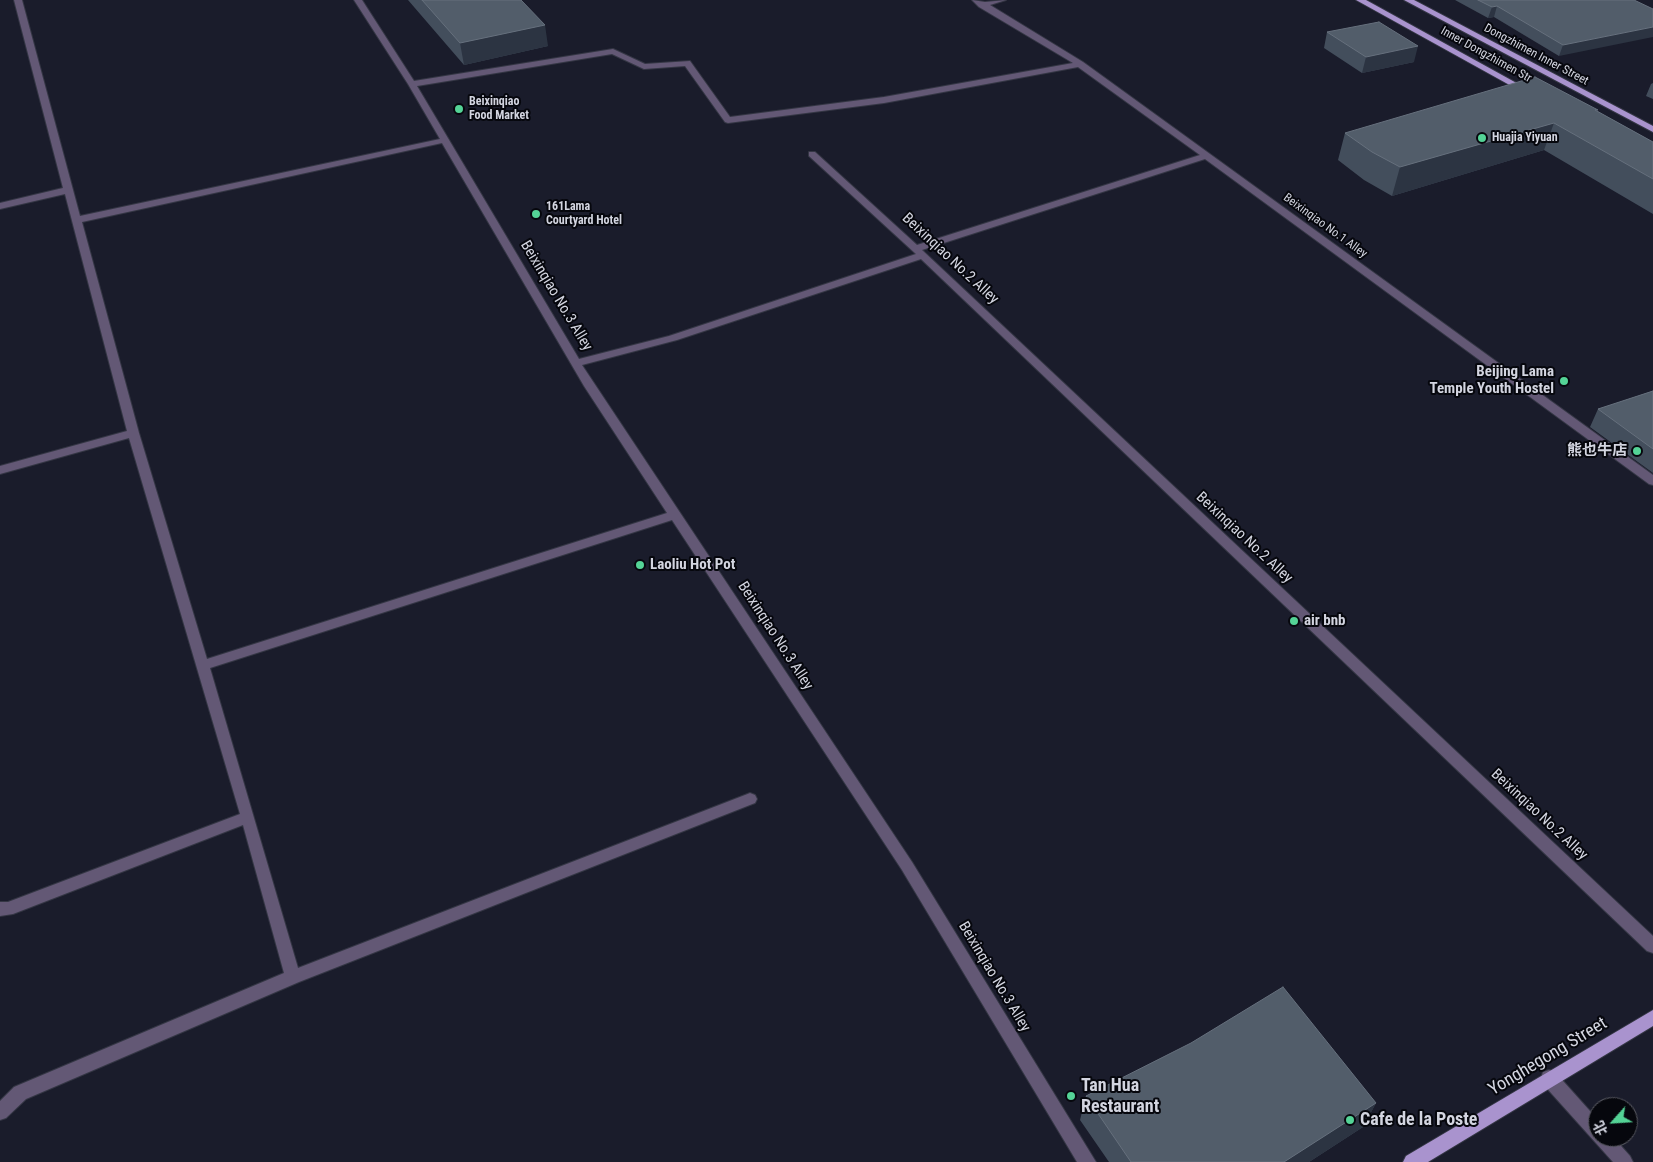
<!DOCTYPE html>
<meta charset="utf-8">
<style>
body{margin:0}
#map{position:relative;width:1653px;height:1162px;overflow:hidden;background:#1a1c2b;font-family:"Roboto Condensed","Noto Sans SC",sans-serif}
canvas{display:block}
.north{position:absolute;left:1588px;top:1097px;width:50px;height:50px;box-sizing:border-box;background:#06070d;border:1px solid #585961;border-radius:50%;rotate:244deg;font-size:14px;font-weight:700;line-height:20px;text-align:center;color:#d3d5e0}
.north::after{content:'';display:block;margin:auto;width:18px;height:22px;background:#54d396;clip-path:polygon(50% 0,100% 100%,50% 72%,0 100%)}
</style>
<div id="map">
<canvas width="1653" height="1162"></canvas>
<div class="north">北</div>
</div>
<script>
const ctx = document.querySelector('canvas').getContext('2d');
ctx.lineJoin = 'round';
const poly = rows => new Path2D(rows.map(r => 'M' + r).join(''));
function trace(path, color, width, dash) { ctx.strokeStyle = color; ctx.lineWidth = width; ctx.lineCap = dash ? 'butt' : 'round'; ctx.setLineDash(dash || []); ctx.stroke(path); }
function fill(path, color) { ctx.fillStyle = color; ctx.fill(path, 'evenodd'); }
function label(font, color, halo, rows, align = 'center') {
  ctx.font = font + ' "Roboto Condensed","Noto Sans SC",sans-serif'; ctx.lineWidth = 4; ctx.setLineDash([]); ctx.textBaseline = 'middle'; ctx.strokeStyle = halo; ctx.fillStyle = color; for (const [text, x, y, turn = 0] of rows) {
    ctx.save(); ctx.translate(x, y); ctx.rotate((+turn || 0) * Math.PI / 180); ctx.textAlign = isNaN(turn) ? turn : align; if (halo) ctx.strokeText(text, 0, 0); ctx.fillText(text, 0, 0); ctx.restore();
  }
}
const service = poly([
 [14,0,22,0,80,216,440,139,408,84,354,0,362,0,414,81,613,49,645,64,690,61,730,117,884,97,1073,63,979,7,972,0,985,2,1006,0,990,5,1083,62,1653,475,1653,485,1649,484,1205,159,922,250,1653,936,1653,953,1647,951,921,259,677,340,582,365,912,862,1096,1162,1077,1162,902,870,672,520,210,668,298,968,745,795,750,793,755,795,757,799,755,803,299,982,26,1099,6,1118,0,1120,0,1101,14,1087,284,973,243,825,13,914,0,916,0,902,8,902,240,814,129,438,0,474,0,466,127,431,65,194,0,209,0,203,63,188,14,0],
 [612,54,644,69,685,66,725,122,728,123,884,103,1078,67,1200,155,917,245,815,152,809,152,809,156,916,254,669,336,579,359,417,86,612,54],
 [442,143,584,386,667,513,207,659,139,433,82,222,442,143],
 [1549,1070,1555,1072,1598,1120,1598,1137,1613,1137,1630,1156,1633,1162,1613,1162,1543,1084,1541,1078,1543,1072,1549,1070]
]);
const primary = poly([
 [1356,0,1366,0,1531,91,1524,93,1356,0],
 [1404,0,1414,0,1653,126,1653,132,1404,0],
 [1653,1010,1653,1026,1428,1162,1403,1162,1406,1156,1653,1010]
]);
trace(service, '#343644', 2);
trace(primary, '#343644', 2);
fill(service, '#635875');
fill(primary, '#a993ce');
fill(poly([
 [408,0,521,0,548,46,464,65],
 [1455,0,1634,0,1559,56,1494,17,1488,18],
 [1327,32,1414,62,1362,73,1324,48],
 [1653,83,1653,99,1646,96,1651,84],
 [1597,111,1653,142,1653,214,1544,150,1392,196,1364,180,1338,160,1345,133],
 [1653,391,1653,473,1590,427,1598,409],
 [1086,1096,1376,1103,1363,1127,1309,1162,1109,1162,1080,1120]
]), '#434e5c');
fill(poly([
 [1497,6,1494,17,1488,18,1492,7],
 [545,25,548,46,464,65,460,43],
 [1653,27,1653,37,1559,56,1563,45],
 [1418,46,1414,62,1362,73,1366,57],
 [1554,123,1544,150,1392,196,1400,167],
 [1376,1103,1363,1127,1309,1162,1284,1162]
]), '#2c3442');
const building = poly([
 [422,0,521,0,545,25,460,43,422,0],
 [1478,0,1634,0,1653,9,1653,27,1563,45,1497,6,1492,7,1478,0],
 [1379,22,1418,46,1366,57,1327,32,1379,22],
 [1535,77,1598,110,1595,110,1653,142,1653,179,1554,123,1400,167,1372,152,1345,133,1535,77],
 [1653,391,1653,449,1598,409,1653,391],
 [1283,987,1376,1103,1284,1162,1131,1162,1086,1096,1191,1043,1283,987]
]);
fill(building, '#525d6a');
trace(building, '#66707d', 1);
for (const [x, y, r, color] of [
 [459,109,5,"#54d396"],
 [1482,138,5,"#54d396"],
 [536,214,5,"#54d396"],
 [1564,381,5,"#54d396"],
 [1637,451,5,"#54d396"],
 [640,565,5,"#54d396"],
 [1294,621,5,"#54d396"],
 [1071,1096,5,"#54d396"],
 [1350,1120,5,"#54d396"]
]) { const dot = new Path2D(); dot.arc(x, y, r, 0, 2 * Math.PI); ctx.fillStyle = color; ctx.fill(dot); trace(dot, '#06070d', 2); }
label('12px', '#d3d5e0', '#06070d', [
 ["Inner Dongzhimen Str",1486,55,29],
 ["Dongzhimen Inner Street",1536,55,28],
 ["Beixinqiao No.1 Alley",1325,226,36]
]);
label('bold 12px', '#d3d5e0', '#06070d', [
 ["Beixinqiao",469,102],
 ["Food Market",469,116],
 ["Huajia Yiyuan",1492,138],
 ["161Lama",546,207],
 ["Courtyard Hotel",546,221]
], 'left');
label('15px', '#d3d5e0', '#06070d', [
 ["Beixinqiao No.2 Alley",950,259,43],
 ["Beixinqiao No.3 Alley",556,296,59],
 ["Beixinqiao No.2 Alley",1244,538,43],
 ["Beixinqiao No.3 Alley",775,636,57],
 ["Beixinqiao No.2 Alley",1539,815,43],
 ["Beixinqiao No.3 Alley",994,977,59]
]);
label('bold 15px', '#d3d5e0', '#06070d', [
 ["Beijing Lama",1554,372],
 ["Temple Youth Hostel",1554,389],
 ["熊也牛店",1627,451],
 ["Laoliu Hot Pot",650,565,"left"],
 ["air bnb",1304,621,"left"]
], 'right');
label('18px', '#d3d5e0', '#06070d', [
 ["Yonghegong Street",1548,1057,-31]
]);
label('bold 18px', '#d3d5e0', '#06070d', [
 ["Tan Hua",1081,1086],
 ["Restaurant",1081,1107],
 ["Cafe de la Poste",1360,1120]
], 'left');
</script>
